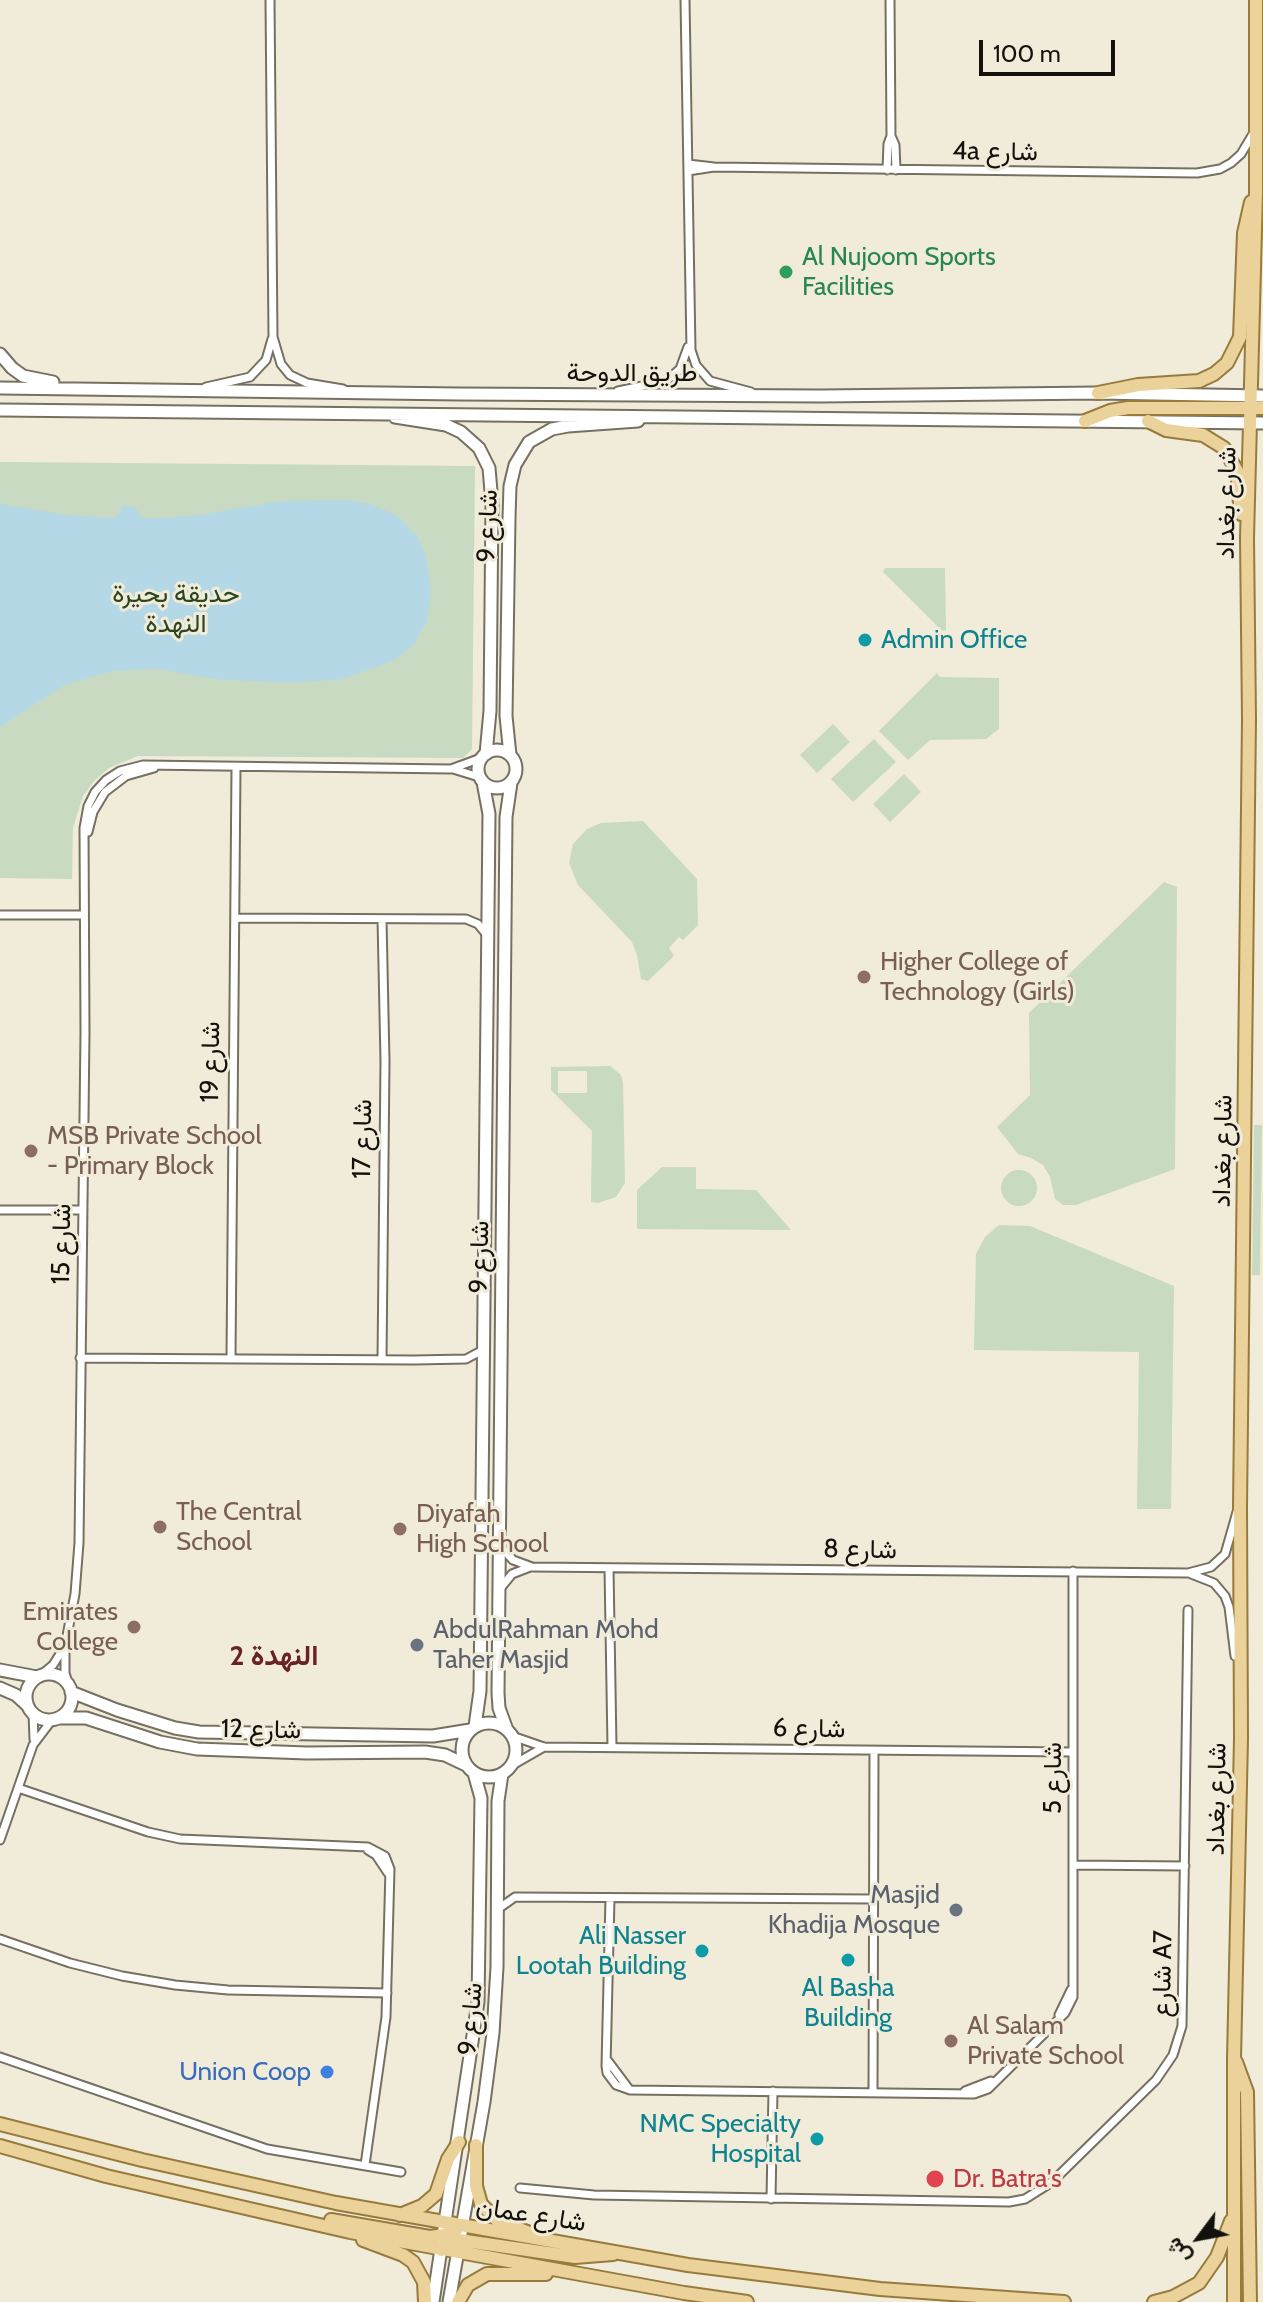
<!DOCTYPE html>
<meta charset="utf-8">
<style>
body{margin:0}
#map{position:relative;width:1263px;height:2302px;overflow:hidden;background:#f1ebda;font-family:Cabin,Vazirmatn,sans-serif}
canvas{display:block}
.north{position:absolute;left:1159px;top:2198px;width:80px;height:80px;-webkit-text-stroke:6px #f1ebda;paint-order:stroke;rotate:238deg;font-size:22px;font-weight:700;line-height:32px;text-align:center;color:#13110b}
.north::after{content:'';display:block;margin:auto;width:28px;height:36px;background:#13110b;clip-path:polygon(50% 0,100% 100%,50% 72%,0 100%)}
.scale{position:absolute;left:979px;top:40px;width:136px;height:36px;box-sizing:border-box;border:4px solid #13110b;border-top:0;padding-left:10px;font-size:24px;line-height:28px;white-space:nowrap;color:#13110b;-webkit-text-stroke:6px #f1ebda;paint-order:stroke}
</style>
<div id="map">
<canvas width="1263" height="2302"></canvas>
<div class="north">ش</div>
<div class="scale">100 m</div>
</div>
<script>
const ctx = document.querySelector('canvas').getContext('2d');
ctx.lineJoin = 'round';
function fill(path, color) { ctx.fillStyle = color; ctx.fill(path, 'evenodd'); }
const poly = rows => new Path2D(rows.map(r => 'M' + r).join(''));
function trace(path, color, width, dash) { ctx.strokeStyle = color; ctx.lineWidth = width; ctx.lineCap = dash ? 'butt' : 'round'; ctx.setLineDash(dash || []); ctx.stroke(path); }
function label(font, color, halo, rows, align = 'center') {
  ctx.font = font + ' Cabin,Vazirmatn,sans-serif'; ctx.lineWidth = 6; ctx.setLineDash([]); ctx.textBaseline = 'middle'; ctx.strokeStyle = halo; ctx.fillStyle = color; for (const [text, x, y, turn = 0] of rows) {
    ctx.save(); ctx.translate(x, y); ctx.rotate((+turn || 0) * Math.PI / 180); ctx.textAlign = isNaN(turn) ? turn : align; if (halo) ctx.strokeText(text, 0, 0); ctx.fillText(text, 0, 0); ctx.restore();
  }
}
fill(poly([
 [0,462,475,466,472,749,463,758,138,756,109,768,94,781,83,796,73,828,72,879,0,878],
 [885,568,945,568,946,630,942,631,883,572],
 [937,673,940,677,999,678,999,729,986,739,930,740,908,760,879,731],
 [833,724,850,742,817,773,800,755],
 [874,739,896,762,853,802,831,779],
 [904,774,921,792,890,822,873,804],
 [643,821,697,879,698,925,683,940,679,937,669,948,674,956,648,981,641,979,637,955,632,942,578,885,569,863,573,844,587,829,601,823],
 [1164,882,1177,887,1175,1169,1076,1205,1063,1205,1055,1199,1050,1177,1043,1165,1031,1158,1018,1154,997,1127,1030,1095,1029,1013],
 [610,1066,621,1075,623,1083,625,1183,616,1197,598,1203,591,1202,592,1131,551,1090,551,1067],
 [558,1071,587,1071,587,1093,558,1093],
 [1254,1125,1262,1125,1260,1275,1252,1275],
 [662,1167,696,1167,696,1189,756,1190,791,1230,637,1229,637,1190],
 '1001 1188a18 18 0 1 1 36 0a18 18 0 1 1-36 0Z',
 [999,1225,1030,1226,1174,1286,1171,1509,1137,1509,1139,1352,974,1350,976,1254,985,1237]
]), '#c8dac2');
fill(poly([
 [348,500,370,504,396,515,417,536,426,555,431,590,427,621,414,644,395,660,343,679,291,683,215,679,159,669,114,671,66,684,0,727,0,504,66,515,115,518,123,506,135,507,142,518,159,518,199,515,282,501]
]), '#b4d8e5');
const street = poly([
 [270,0,273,337,281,364,290,375,307,383,343,389],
 [685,0,691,350,696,365,710,381,751,392],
 [891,136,895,145,896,170],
 [688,164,714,167,1197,173,1220,169,1231,163,1241,154,1253,134],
 [887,170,888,144,891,136,890,0],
 [688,171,714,167],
 [206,387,250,377,266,360,272,339],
 [618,391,666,381,680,369,688,347],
 [453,769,479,777],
 [88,832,93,812,105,792,126,776,154,768],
 [0,915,84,915],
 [236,918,466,919,478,924,487,935],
 [0,1210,83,1210],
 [231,1357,236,768],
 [80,1358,414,1360,466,1359,483,1350],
 [382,1360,385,1061,382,919],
 [499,1545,513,1560,532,1567,1188,1573,1211,1567,1225,1554,1237,1512],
 [609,1568,612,1747],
 [1191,1574,1214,1583,1225,1596,1229,1607,1235,1656],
 [499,1590,512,1574,530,1567],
 [41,1675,53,1665,65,1646],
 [69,1686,65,1673,65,1646,75,1594,79,1543,85,1032,84,828,88,806,95,792,106,780,120,771,143,765,451,769,481,758],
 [33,1713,34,1739],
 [512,1736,544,1747,1073,1752],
 [511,1766,544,1747],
 [18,1788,148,1832,180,1839,368,1847,385,1856,390,1869,386,2017,365,2165],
 [0,1840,33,1745,52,1720],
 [368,1850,376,1855,388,1873],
 [1073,1865,1185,1866],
 [610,1898,606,2066,607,2073,616,2085,630,2090,974,2094,988,2089,1065,2013,1073,1997,1073,1571],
 [498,1909,515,1897,873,1899],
 [0,1939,70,1963,122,1976,175,1985,228,1990,387,1993],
 [1059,2015,1071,1990],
 [0,2057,267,2149,401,2172],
 [608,2061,629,2089],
 [965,2091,991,2081],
 [873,2092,874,1751],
 [520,2188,594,2195,1009,2202,1025,2199,1052,2182,1156,2080,1173,2055,1182,2026,1188,1610],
 [771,2199,773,2091]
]);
const secondary = poly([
 [0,354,12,368,23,376,53,382],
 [0,388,459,394,821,396,1098,393,1263,396],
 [0,410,1263,423],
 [395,417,446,425,461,432,479,448,489,468,492,503,490,711,486,754],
 '478 769a19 19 0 1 1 38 0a19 19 0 1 1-38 0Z',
 [510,755,506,716,509,518,510,486,515,465,529,442,552,429,568,426,638,421],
 [0,1670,37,1677],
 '26 1697a23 23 0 1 1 46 0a23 23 0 1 1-46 0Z',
 [0,1688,16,1695,28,1706],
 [71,1692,117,1710,175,1728,199,1732,433,1736,470,1730],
 [58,1718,86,1718,160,1742,197,1749,307,1753,425,1752,445,1755,466,1765],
 '462 1750a27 27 0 1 1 54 0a27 27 0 1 1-54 0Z',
 [475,1726,480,1691,489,814,483,782],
 [507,1730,499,1708,498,1693,506,817,511,783],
 [433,2302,478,2002,481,1798,474,1773],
 [449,2302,484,2102,493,2033,497,1967,498,1801,502,1774]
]);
const primary = poly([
 [1098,393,1138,385,1199,381,1214,374,1227,363,1240,337,1244,233,1251,202],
 [1085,421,1110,411,1128,408,1263,408],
 [1148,421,1166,430,1203,435,1224,448,1237,471,1241,514],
 [1236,2062,1247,2092,1250,2302],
 [0,2124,142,2160,336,2203,688,2265,880,2289,1064,2302],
 [476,2145,476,2186,481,2204,498,2221,530,2233],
 [0,2146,106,2176,350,2232,684,2293,747,2302],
 [400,2215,422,2206,436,2194,448,2159,459,2142],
 [331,2220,430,2237,444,2235,457,2229],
 [363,2240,403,2255,413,2262,424,2282,425,2302],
 [441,2250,447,2243,459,2240,575,2257,613,2254],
 [458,2302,468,2285,487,2274,546,2274],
 [1154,2302,1173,2297,1199,2283,1217,2257,1231,2221],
 [1234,2302,1234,2059,1241,1739,1240,1507,1249,719,1247,538,1256,192,1256,0]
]);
trace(street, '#757061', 11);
trace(secondary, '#757061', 15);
trace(primary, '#967b3c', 16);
trace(street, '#fff', 7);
trace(secondary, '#fff', 11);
trace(primary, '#ebd29a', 12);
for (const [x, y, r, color] of [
 [786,272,8,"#2e9e5b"],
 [865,640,8,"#0f9aa8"],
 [864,977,8,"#8d6e63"],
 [31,1151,8,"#8d6e63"],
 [160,1527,8,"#8d6e63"],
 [400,1529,8,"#8d6e63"],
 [134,1627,8,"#8d6e63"],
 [417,1645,8,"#6b7280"],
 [956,1910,8,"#6b7280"],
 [702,1951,8,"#0f9aa8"],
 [848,1960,8,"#0f9aa8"],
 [951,2041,8,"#8d6e63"],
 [327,2072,8,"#3f7fe0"],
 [817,2139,8,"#0f9aa8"],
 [935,2179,10,"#e0444e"]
]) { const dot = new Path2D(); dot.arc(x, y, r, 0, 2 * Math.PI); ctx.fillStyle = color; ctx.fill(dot); trace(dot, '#f1ebda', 3); }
label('26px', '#13110b', '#f1ebda', [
 ["4a شارع",995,152,1],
 ["طريق الدوحة",632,373],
 ["شارع بغداد",1227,503,-89],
 ["شارع 9",488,526,-88],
 ["شارع 19",211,1062,-89],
 ["شارع 17",363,1139,-89],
 ["شارع بغداد",1223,1151,-89],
 ["شارع 15",62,1244,-89],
 ["شارع 9",480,1257,-89],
 ["شارع 8",860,1550,1],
 ["شارع 6",809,1729,1],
 ["شارع 12",261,1730,1],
 ["شارع 5",1053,1778,-90],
 ["شارع بغداد",1217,1799,-89],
 ["شارع A7",1163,1974,-89],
 ["شارع 9",471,2019,-85],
 ["شارع عمان",531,2215,9]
]);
label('26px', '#27864d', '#f1ebda', [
 ["Al Nujoom Sports",802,257],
 ["Facilities",802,287]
], 'left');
label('26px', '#29461f', '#f1ebda', [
 ["حديقة بحيرة",176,594],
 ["النهدة",176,624]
]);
label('26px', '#0d838f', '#f1ebda', [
 ["Admin Office",881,640,"left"],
 ["Ali Nasser",686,1936],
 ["Lootah Building",686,1966],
 ["Al Basha",848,1988,"center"],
 ["Building",848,2018,"center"],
 ["NMC Specialty",801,2124],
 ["Hospital",801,2154]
], 'right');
label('26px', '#785e54', '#f1ebda', [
 ["Higher College of",880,962],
 ["Technology (Girls)",880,992],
 ["MSB Private School",47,1136],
 ["- Primary Block",47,1166],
 ["The Central",176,1512],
 ["School",176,1542],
 ["Diyafah",416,1514],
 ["High School",416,1544],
 ["Emirates",118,1612,"right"],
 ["College",118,1642,"right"],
 ["Al Salam",967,2026],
 ["Private School",967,2056]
], 'left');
label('26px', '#5b616d', '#f1ebda', [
 ["AbdulRahman Mohd",433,1630],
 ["Taher Masjid",433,1660],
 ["Masjid",940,1895,"right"],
 ["Khadija Mosque",940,1925,"right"]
], 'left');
label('26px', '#366cbe', '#f1ebda', [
 ["Union Coop",311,2072]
], 'right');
label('26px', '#be3a42', '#f1ebda', [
 ["Dr. Batra's",953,2179]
], 'left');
label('bold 28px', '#692325', '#f1ebda', [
 ["النهدة 2",274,1657]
]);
</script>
